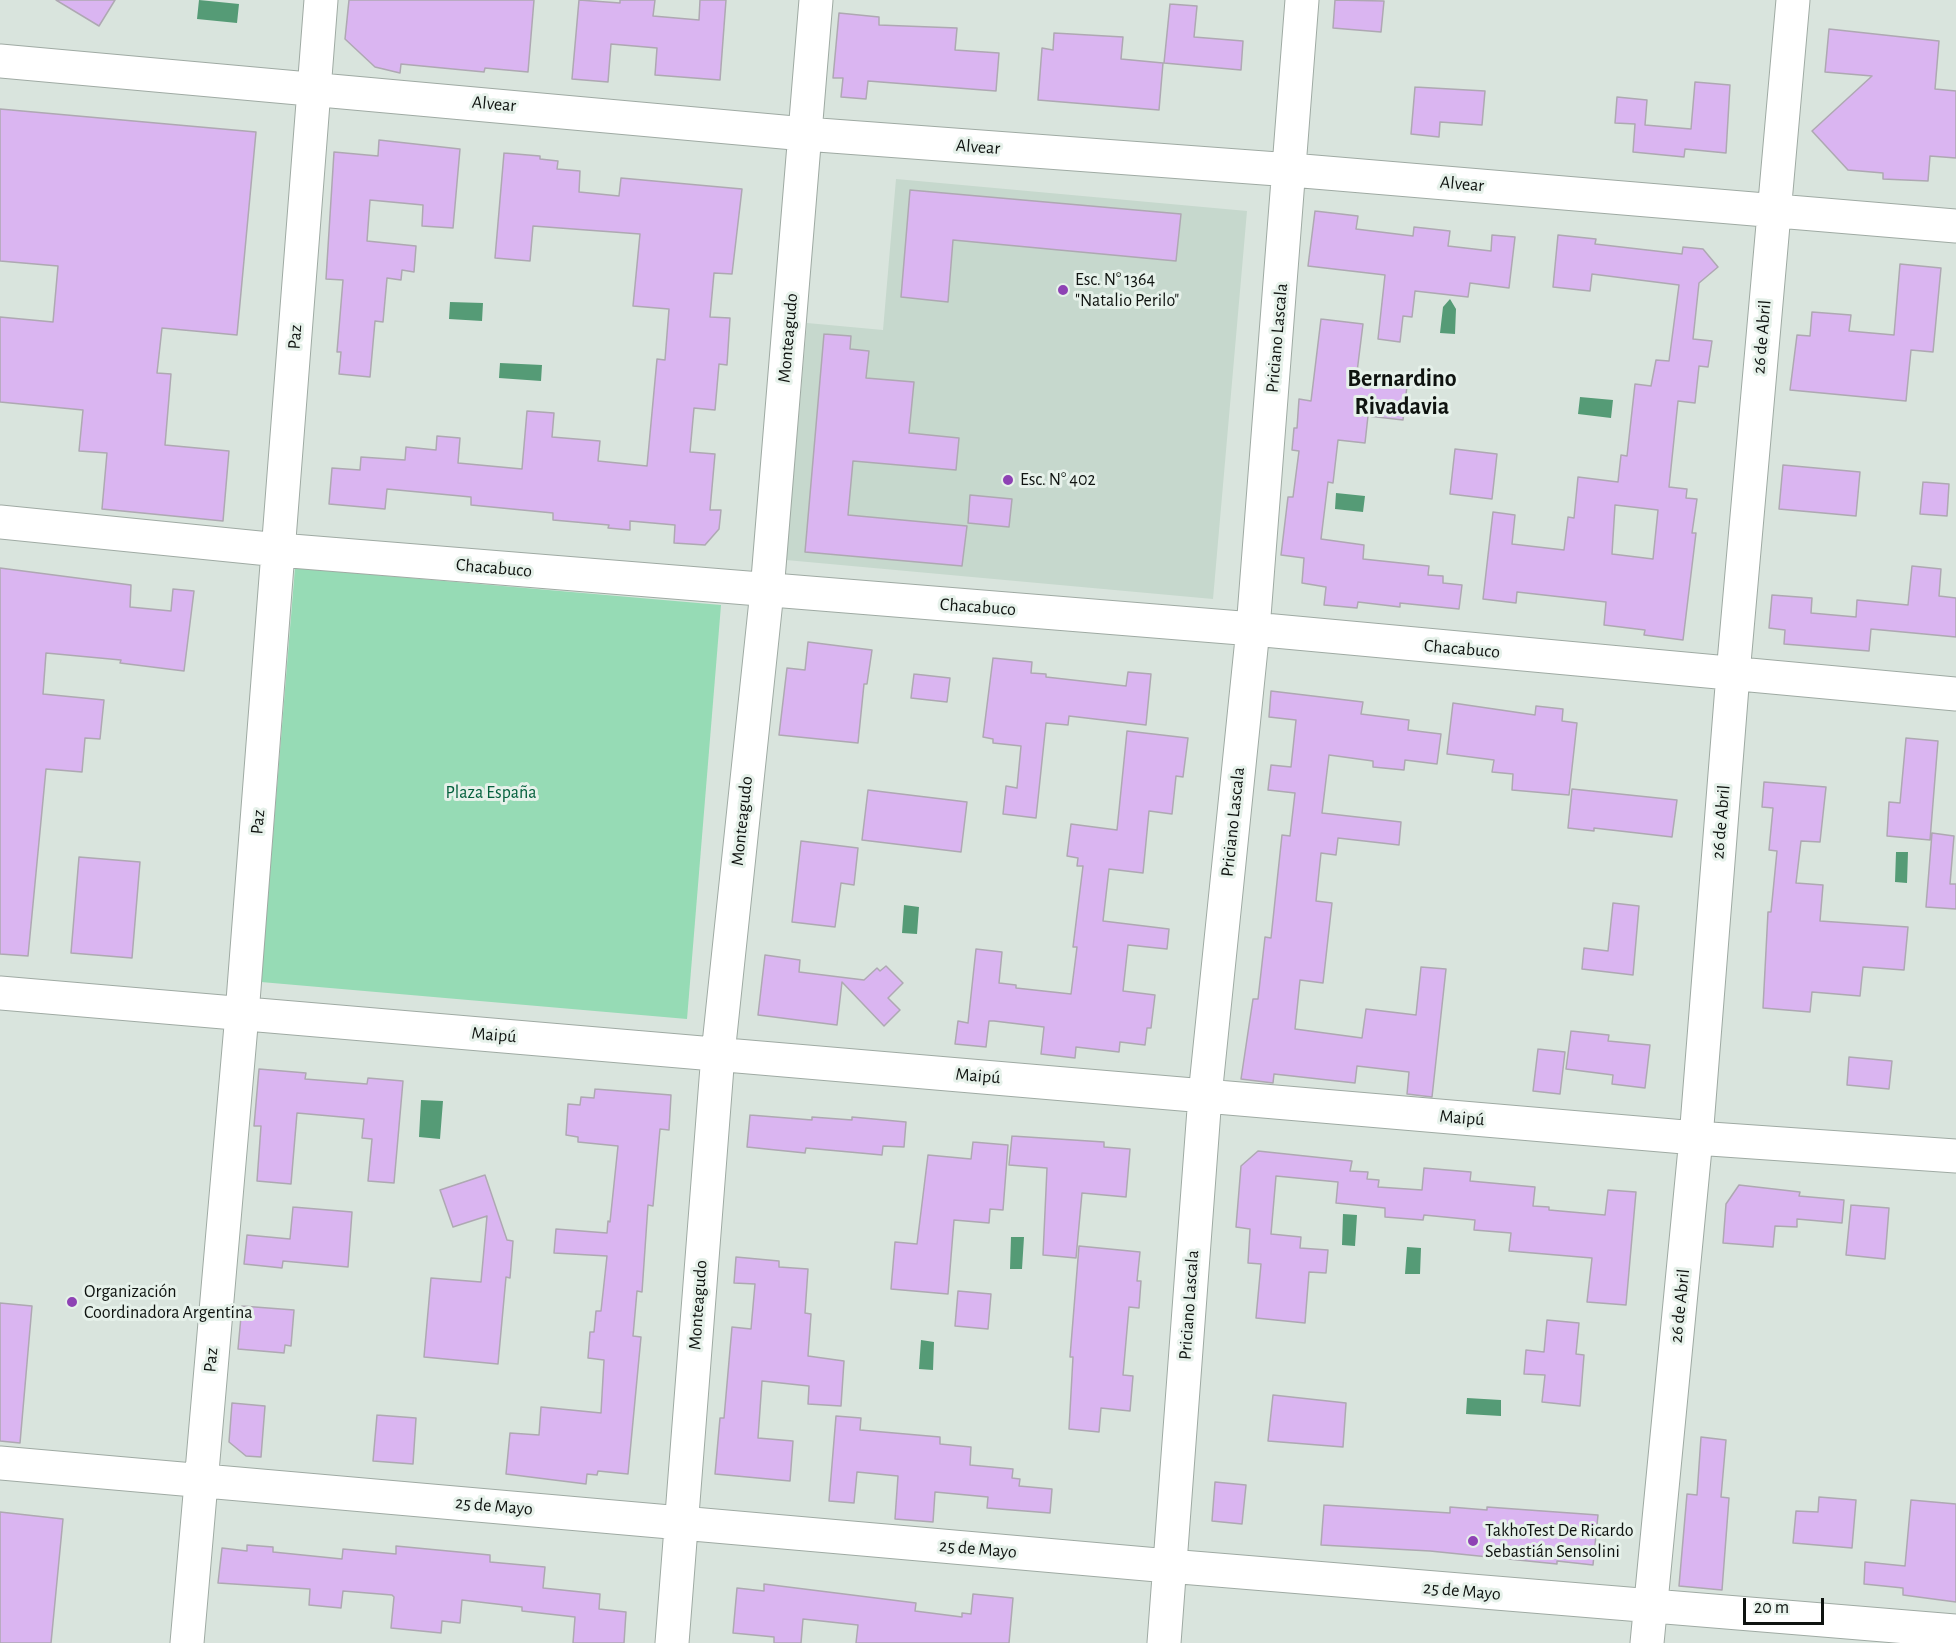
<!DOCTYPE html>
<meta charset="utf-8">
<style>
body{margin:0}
#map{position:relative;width:1956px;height:1643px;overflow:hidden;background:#d9e4dd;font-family:"Alegreya Sans",sans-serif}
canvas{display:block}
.scale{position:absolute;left:1743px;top:1598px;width:81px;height:27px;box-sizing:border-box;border:3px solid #0f1310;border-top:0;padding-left:8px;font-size:18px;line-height:21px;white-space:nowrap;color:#0f1310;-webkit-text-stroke:4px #e6f1ea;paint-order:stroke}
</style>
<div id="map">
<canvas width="1956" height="1643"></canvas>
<div class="scale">20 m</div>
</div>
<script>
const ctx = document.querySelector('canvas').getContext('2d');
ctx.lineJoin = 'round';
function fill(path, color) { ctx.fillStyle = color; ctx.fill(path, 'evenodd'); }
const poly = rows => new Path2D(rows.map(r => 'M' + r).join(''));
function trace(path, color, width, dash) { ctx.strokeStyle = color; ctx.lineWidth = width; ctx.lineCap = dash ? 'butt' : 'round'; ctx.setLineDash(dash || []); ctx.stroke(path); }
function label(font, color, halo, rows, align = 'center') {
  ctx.font = font + ' "Alegreya Sans",sans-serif'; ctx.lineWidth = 6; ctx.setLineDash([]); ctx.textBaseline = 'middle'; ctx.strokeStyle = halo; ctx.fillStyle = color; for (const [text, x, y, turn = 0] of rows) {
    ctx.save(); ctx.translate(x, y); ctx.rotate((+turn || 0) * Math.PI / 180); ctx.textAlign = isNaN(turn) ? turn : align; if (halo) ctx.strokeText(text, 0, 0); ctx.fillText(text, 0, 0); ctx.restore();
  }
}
fill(poly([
 [896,179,1247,211,1213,599,786,560,807,323,883,330]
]), '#c6d8cd');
fill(poly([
 [295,568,721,605,687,1019,261,982]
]), '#96dbb5');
fill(poly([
 [199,0,239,4,237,23,197,19],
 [1450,299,1456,309,1455,334,1440,333,1443,307],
 [450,302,483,303,482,321,449,319],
 [500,363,542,365,541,381,499,378],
 [1580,397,1613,400,1611,418,1578,414],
 [1336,493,1365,496,1363,512,1335,509],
 [1896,852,1908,852,1907,883,1895,882],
 [904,905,919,907,917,934,902,933],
 [421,1100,443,1101,440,1139,419,1137],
 [1343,1214,1357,1215,1355,1246,1342,1245],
 [1011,1237,1024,1237,1022,1269,1010,1269],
 [1407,1247,1421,1248,1420,1274,1405,1274],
 [921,1340,934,1342,933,1370,919,1369],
 [1467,1398,1501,1400,1501,1416,1466,1414]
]), '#559b76');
const building = poly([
 [56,0,115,0,99,26,56,0],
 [349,0,534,0,528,72,485,68,484,72,401,64,400,73,375,67,345,39,349,0],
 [579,0,620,3,620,0,655,0,653,16,699,20,700,0,726,0,720,80,655,75,657,48,611,44,608,82,572,79,579,0],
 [1335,0,1384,1,1381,32,1333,28,1335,0],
 [1170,4,1197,6,1194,37,1243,41,1241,70,1164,63,1170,4],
 [839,13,879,17,879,25,957,28,955,50,999,53,996,91,868,81,866,99,841,97,843,78,833,78,839,13],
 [1829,29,1939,41,1935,89,1956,91,1956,158,1930,156,1928,181,1883,179,1883,173,1848,170,1812,131,1872,76,1825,72,1829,29],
 [1054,33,1123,37,1121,59,1163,63,1159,110,1038,100,1042,48,1053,50,1054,33],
 [1695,82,1730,85,1726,153,1685,149,1684,157,1633,152,1635,124,1615,123,1617,97,1647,100,1645,125,1691,129,1695,82],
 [1415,87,1485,91,1482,125,1440,122,1439,137,1411,134,1415,87],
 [0,109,256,132,237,335,162,328,157,373,171,374,165,445,229,451,223,521,102,509,107,453,79,451,83,410,0,402,0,317,53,322,58,266,0,261,0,109],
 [379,140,460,149,453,228,422,226,423,205,370,200,367,241,416,246,414,272,402,270,401,280,387,278,383,322,375,321,370,377,339,374,341,352,337,352,343,280,326,279,334,152,378,156,379,140],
 [504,153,540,156,540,159,558,161,557,169,580,171,579,192,619,196,621,178,742,189,732,274,714,273,710,317,730,318,727,365,719,364,715,410,694,408,690,452,715,454,710,510,721,510,719,529,705,545,674,543,675,525,630,521,630,530,608,528,609,525,553,520,553,513,471,505,471,497,387,489,385,509,329,504,332,468,360,470,361,457,405,460,406,447,436,450,437,436,460,438,458,463,522,469,527,411,554,413,552,437,600,441,598,461,647,466,657,359,665,360,669,309,633,306,640,234,533,226,530,261,495,258,504,153],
 [910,190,1181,214,1176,261,953,240,948,302,901,297,910,190],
 [1315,211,1358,216,1356,229,1413,236,1414,227,1450,231,1448,246,1491,251,1492,235,1515,237,1509,288,1470,283,1468,297,1415,291,1412,317,1403,316,1400,342,1378,339,1385,275,1308,266,1315,211],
 [1558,235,1596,239,1595,244,1682,254,1683,247,1703,249,1718,267,1699,283,1693,339,1712,341,1708,367,1699,366,1695,403,1678,401,1669,487,1687,489,1686,498,1697,499,1692,533,1696,533,1683,640,1644,635,1645,630,1604,625,1606,602,1517,592,1516,603,1483,599,1493,512,1515,515,1512,544,1564,550,1568,517,1574,518,1578,477,1618,482,1621,455,1627,456,1635,384,1651,386,1656,360,1669,361,1679,285,1592,274,1590,291,1553,287,1558,235],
 [1615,505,1658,510,1653,559,1612,554,1615,505],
 [1900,264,1941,268,1933,352,1911,350,1906,401,1790,390,1797,335,1810,336,1812,312,1851,315,1849,331,1894,335,1900,264],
 [1321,319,1363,324,1356,380,1407,386,1403,420,1368,416,1365,443,1338,440,1333,483,1328,482,1321,539,1364,545,1363,559,1429,566,1428,575,1443,576,1443,583,1462,585,1459,609,1400,603,1400,607,1358,602,1357,608,1324,605,1326,587,1302,583,1304,558,1281,555,1288,497,1293,497,1299,451,1292,450,1294,428,1297,428,1299,399,1311,401,1321,319],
 [824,334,851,336,850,349,869,351,866,378,914,382,909,433,959,438,956,470,853,461,848,515,967,526,962,566,805,552,824,334],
 [1455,449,1497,454,1492,499,1450,494,1455,449],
 [1783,465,1860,472,1856,516,1779,509,1783,465],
 [1923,482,1949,484,1947,516,1920,514,1923,482],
 [970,495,1012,499,1009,527,968,523,970,495],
 [1912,566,1941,569,1939,596,1956,598,1956,637,1871,629,1869,651,1784,644,1785,630,1769,628,1772,595,1812,598,1811,613,1856,617,1857,600,1908,605,1912,566],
 [0,568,131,585,130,607,171,611,173,589,194,591,184,671,120,663,121,660,46,653,43,694,104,700,100,739,85,738,82,772,46,769,28,956,0,954,0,568],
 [808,642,872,650,867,684,864,684,858,743,779,735,787,668,805,670,808,642],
 [993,658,1032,662,1031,673,1046,674,1046,677,1126,686,1128,672,1151,674,1146,725,1069,716,1068,725,1046,723,1036,818,1003,814,1006,786,1017,788,1021,746,993,743,993,739,983,737,993,658],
 [914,674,950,678,947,702,911,698,914,674],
 [1271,691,1363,702,1361,714,1409,720,1408,730,1441,734,1437,764,1405,760,1404,770,1373,767,1373,761,1329,755,1322,813,1401,822,1399,845,1338,838,1336,855,1321,853,1316,901,1332,903,1323,983,1300,980,1295,1029,1362,1038,1366,1009,1416,1015,1421,967,1446,969,1432,1097,1407,1094,1409,1072,1357,1066,1355,1083,1274,1074,1273,1083,1241,1079,1253,999,1258,999,1265,937,1271,938,1282,835,1290,836,1295,793,1268,790,1271,765,1291,767,1296,720,1269,717,1271,691],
 [1453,703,1535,715,1536,706,1563,709,1562,721,1577,723,1569,795,1512,790,1513,774,1492,772,1494,760,1447,754,1453,703],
 [1127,731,1188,738,1183,777,1176,776,1172,814,1149,811,1143,873,1109,869,1103,921,1169,929,1167,949,1128,945,1123,991,1155,995,1151,1028,1147,1028,1145,1045,1120,1042,1119,1052,1076,1047,1075,1058,1041,1054,1044,1027,994,1021,989,1021,986,1047,955,1044,958,1021,968,1023,976,949,1002,952,999,983,1016,985,1016,988,1071,994,1077,947,1073,947,1083,866,1077,866,1078,858,1067,856,1071,824,1117,830,1127,731],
 [1906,738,1938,741,1930,840,1887,836,1889,802,1900,803,1906,738],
 [1764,782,1826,787,1820,842,1801,841,1796,883,1823,885,1820,921,1908,927,1904,970,1863,967,1860,996,1812,992,1810,1012,1763,1008,1768,912,1771,912,1777,851,1769,850,1773,808,1762,807,1764,782],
 [1572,789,1677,800,1672,837,1594,828,1594,831,1568,828,1572,789],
 [868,790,967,802,961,852,862,840,868,790],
 [1932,833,1954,836,1950,884,1956,884,1956,909,1926,907,1932,833],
 [801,841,858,848,854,885,841,883,835,927,792,922,801,841],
 [79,857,140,862,132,958,71,953,79,857],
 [1613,903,1639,906,1633,975,1582,969,1584,948,1608,951,1613,903],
 [765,955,800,960,799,972,864,980,877,968,880,971,886,966,903,983,888,998,900,1010,884,1026,842,982,837,1025,758,1015,765,955],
 [1571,1031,1609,1035,1608,1041,1650,1045,1645,1088,1612,1084,1613,1075,1566,1069,1571,1031],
 [1538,1049,1565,1052,1560,1094,1533,1091,1538,1049],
 [1849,1057,1892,1061,1889,1089,1847,1085,1849,1057],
 [259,1069,306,1073,305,1079,367,1084,368,1078,403,1081,394,1183,368,1181,372,1139,362,1138,364,1119,297,1113,291,1184,257,1181,261,1126,254,1126,259,1069],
 [595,1089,671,1095,669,1130,660,1129,653,1206,648,1205,642,1292,637,1291,633,1336,641,1337,628,1474,598,1471,597,1475,587,1474,586,1484,506,1474,510,1433,539,1435,541,1407,601,1413,604,1360,588,1358,590,1332,594,1332,596,1311,601,1311,607,1256,554,1253,556,1229,607,1233,608,1221,610,1222,618,1146,578,1142,578,1137,566,1135,568,1104,580,1105,581,1097,594,1098,595,1089],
 [750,1115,812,1120,812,1117,852,1120,852,1117,906,1122,904,1147,883,1146,882,1155,806,1148,805,1153,747,1147,750,1115],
 [1012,1136,1104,1142,1104,1147,1130,1149,1126,1197,1082,1193,1076,1258,1043,1255,1047,1168,1009,1165,1012,1136],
 [973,1142,1008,1145,1003,1210,990,1209,989,1223,954,1220,948,1294,891,1289,895,1242,917,1244,928,1155,971,1159,973,1142],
 [1258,1151,1352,1161,1350,1171,1368,1172,1367,1179,1379,1180,1378,1187,1422,1190,1424,1168,1471,1172,1470,1181,1535,1187,1533,1206,1549,1207,1549,1210,1605,1215,1608,1190,1636,1192,1626,1305,1587,1302,1592,1258,1509,1251,1511,1233,1474,1230,1475,1220,1424,1215,1423,1220,1385,1217,1385,1208,1336,1203,1338,1182,1276,1176,1271,1234,1301,1237,1300,1248,1328,1250,1326,1273,1309,1272,1305,1323,1256,1318,1261,1264,1248,1263,1250,1229,1236,1227,1241,1166,1258,1151],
 [485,1175,507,1240,513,1241,510,1278,506,1277,498,1364,424,1357,431,1278,481,1282,487,1216,453,1227,440,1190,485,1175],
 [1739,1185,1800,1192,1799,1196,1844,1200,1842,1223,1797,1219,1797,1227,1775,1226,1773,1247,1723,1243,1726,1204,1739,1185],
 [1851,1205,1889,1208,1885,1259,1846,1255,1851,1205],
 [293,1207,352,1212,348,1267,283,1261,282,1268,244,1264,247,1235,290,1239,293,1207],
 [1079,1246,1140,1252,1137,1281,1141,1281,1139,1308,1129,1307,1123,1375,1133,1376,1130,1411,1101,1408,1099,1432,1069,1429,1073,1357,1070,1357,1079,1246],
 [736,1257,779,1261,779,1267,808,1269,805,1313,811,1314,808,1356,844,1361,841,1406,808,1404,809,1386,762,1381,758,1438,793,1441,790,1481,715,1474,720,1418,724,1418,732,1327,751,1329,755,1284,734,1283,736,1257],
 [958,1291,991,1294,988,1329,955,1326,958,1291],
 [0,1303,32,1306,20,1443,0,1441,0,1303],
 [242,1306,294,1310,291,1346,285,1345,284,1353,238,1349,242,1306],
 [1547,1320,1579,1323,1576,1354,1584,1355,1580,1406,1542,1402,1545,1375,1524,1374,1526,1350,1544,1352,1547,1320],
 [1273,1395,1346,1403,1343,1447,1268,1441,1273,1395],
 [232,1403,265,1406,261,1457,246,1456,229,1442,232,1403],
 [377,1415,416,1418,413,1464,373,1461,377,1415],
 [836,1416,861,1418,860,1430,940,1437,940,1444,971,1447,970,1465,1013,1469,1012,1478,1020,1479,1019,1486,1052,1489,1050,1513,987,1508,988,1497,935,1492,933,1522,895,1519,898,1476,857,1472,854,1503,829,1501,836,1416],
 [1701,1437,1726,1440,1721,1497,1729,1498,1722,1590,1679,1586,1687,1494,1697,1495,1701,1437],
 [1215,1482,1246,1485,1242,1524,1212,1521,1215,1482],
 [1819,1497,1856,1500,1852,1548,1793,1543,1796,1511,1818,1512,1819,1497],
 [1911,1500,1956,1504,1956,1602,1903,1595,1903,1588,1864,1584,1865,1562,1905,1566,1911,1500],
 [1324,1505,1450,1513,1450,1507,1487,1510,1487,1507,1598,1515,1593,1565,1557,1561,1557,1564,1430,1551,1321,1545,1324,1505],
 [0,1512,63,1519,51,1643,0,1643,0,1512],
 [247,1545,273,1547,273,1552,342,1559,343,1549,396,1554,396,1546,490,1555,490,1562,545,1567,543,1588,600,1594,599,1609,626,1612,624,1643,573,1643,575,1617,522,1611,522,1607,462,1600,460,1623,442,1621,441,1633,391,1628,394,1597,392,1595,343,1591,341,1608,309,1605,310,1589,218,1583,222,1548,247,1551,247,1545],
 [764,1584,916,1603,915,1611,962,1617,962,1613,971,1614,973,1594,1013,1598,1009,1643,856,1643,858,1625,803,1619,801,1643,774,1643,774,1637,733,1633,737,1588,764,1591,764,1584]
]);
fill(building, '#dab5f1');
trace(building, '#aea8b2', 1.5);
const minor = poly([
 [0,61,805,134,1291,170,1956,226],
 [0,522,279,550,1253,629,1956,694],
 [0,993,1696,1138,1956,1156],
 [0,1463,1169,1566,1956,1631],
 [187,1643,242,1014,321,0],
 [672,1643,718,1054,767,591,816,0],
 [1164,1643,1205,1096,1253,629,1302,0],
 [1647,1643,1696,1138,1733,674,1793,0]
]);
trace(minor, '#9faaa3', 35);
trace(minor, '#fff', 33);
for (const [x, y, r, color] of [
 [1063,290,6,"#8e42b4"],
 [1008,480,6,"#8e42b4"],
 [72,1302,6,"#8e42b4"],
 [1473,1541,6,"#8e42b4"]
]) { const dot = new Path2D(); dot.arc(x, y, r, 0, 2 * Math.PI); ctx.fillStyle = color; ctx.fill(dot); trace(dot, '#e6f1ea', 2); }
label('18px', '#0f1310', '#e6f1ea', [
 ["Alvear",494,104,5],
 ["Alvear",978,147,4],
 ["Alvear",1462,184,5],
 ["Paz",295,337,-86],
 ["26 de Abril",1762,337,-85],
 ["Monteagudo",788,338,-85],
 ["Priciano Lascala",1277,338,-85],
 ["Chacabuco",494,568,5],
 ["Chacabuco",978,607,4],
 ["Chacabuco",1462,649,5],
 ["Monteagudo",742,821,-84],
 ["Paz",258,822,-85],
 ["Priciano Lascala",1233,822,-84],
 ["26 de Abril",1721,822,-85],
 ["Maipú",494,1035,5],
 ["Maipú",978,1076,5],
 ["Maipú",1462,1118,5],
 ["Monteagudo",698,1305,-86],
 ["Priciano Lascala",1189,1305,-86],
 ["26 de Abril",1680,1306,-84],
 ["Paz",211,1360,-85],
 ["25 de Mayo",494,1506,5],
 ["25 de Mayo",978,1549,5],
 ["25 de Mayo",1462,1591,5]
]);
label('18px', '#0f1310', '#e6f1ea', [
 ["Esc. N° 1364",1075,280],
 ["\"Natalio Perilo\"",1075,301],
 ["Esc. N° 402",1020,480],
 ["Organización",84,1292],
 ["Coordinadora Argentina",84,1313],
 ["TakhoTest De Ricardo",1485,1531],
 ["Sebastián Sensolini",1485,1552]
], 'left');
label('18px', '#04603d', '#e6f1ea', [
 ["Plaza España",491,793]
]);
label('bold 24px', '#0f1310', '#e6f1ea', [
 ["Bernardino",1402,379],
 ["Rivadavia",1402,407]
]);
</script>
